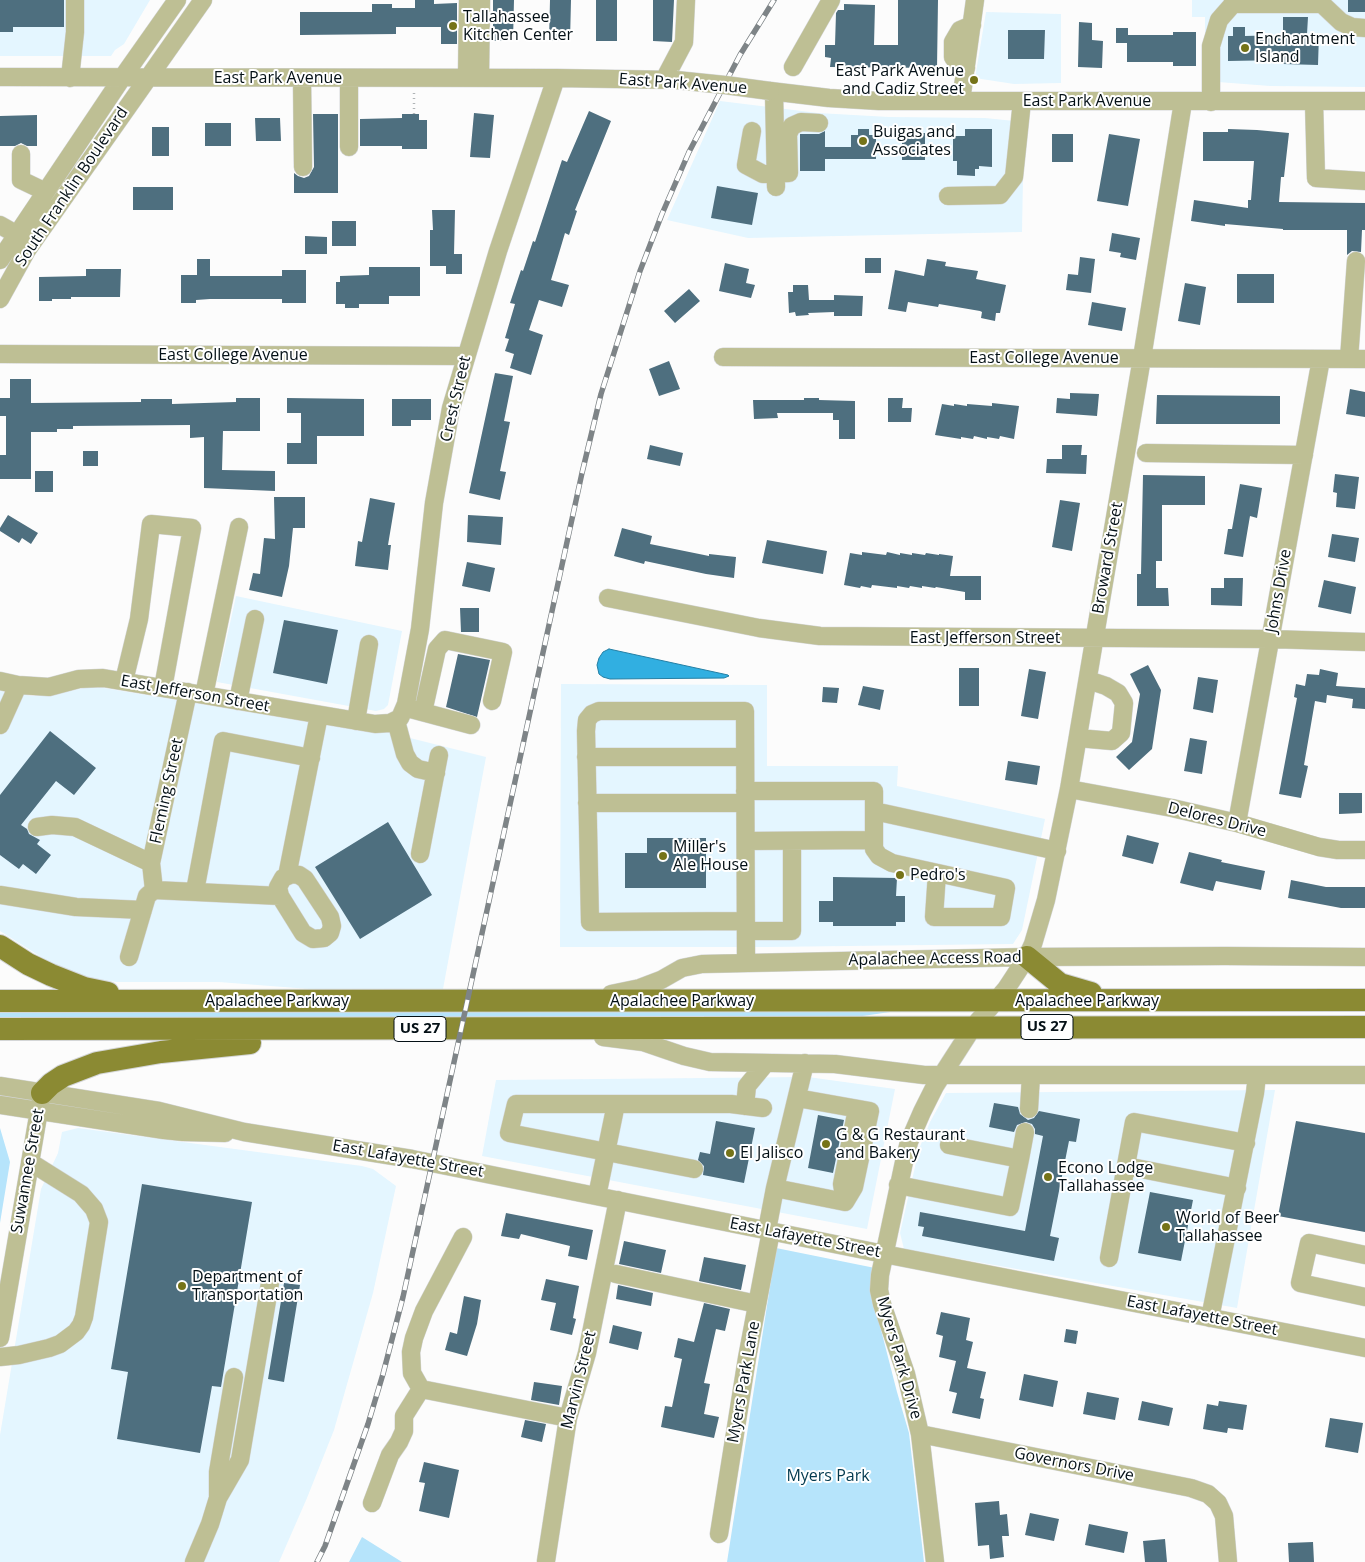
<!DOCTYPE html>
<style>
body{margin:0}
canvas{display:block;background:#fcfcfc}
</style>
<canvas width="1365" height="1562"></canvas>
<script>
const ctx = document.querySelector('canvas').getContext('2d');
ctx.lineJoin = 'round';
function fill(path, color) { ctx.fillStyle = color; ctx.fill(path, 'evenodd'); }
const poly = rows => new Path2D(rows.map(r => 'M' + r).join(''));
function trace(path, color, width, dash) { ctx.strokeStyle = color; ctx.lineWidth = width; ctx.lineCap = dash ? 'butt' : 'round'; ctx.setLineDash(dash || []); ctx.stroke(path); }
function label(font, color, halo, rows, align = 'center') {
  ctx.font = font + ' "Open Sans",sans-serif'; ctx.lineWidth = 4; ctx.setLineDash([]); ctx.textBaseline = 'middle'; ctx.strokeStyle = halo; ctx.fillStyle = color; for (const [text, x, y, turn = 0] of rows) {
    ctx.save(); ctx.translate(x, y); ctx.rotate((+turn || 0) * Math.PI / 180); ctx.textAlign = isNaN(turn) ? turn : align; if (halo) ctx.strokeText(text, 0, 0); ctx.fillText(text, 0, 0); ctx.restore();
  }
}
fill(poly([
 [0,0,150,0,124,44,115,50,111,56,0,56],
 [1192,0,1365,0,1365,87,1270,86,1205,81,1205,17,1192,17],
 [986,12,1061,14,1061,83,1014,84,975,78],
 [720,101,818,113,889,117,985,118,1024,122,1022,232,748,238,667,220],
 [236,596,402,631,388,705,384,709,376,711,217,682],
 [561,684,767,685,767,766,898,766,897,786,1045,819,1022,930,1013,944,766,947,560,947],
 [92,686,368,732,383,731,406,721,410,738,486,757,443,989,309,989,219,982,117,982,89,978,57,967,0,931,0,691,32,696,49,696],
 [808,1077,895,1089,867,1229,482,1156,496,1080],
 [1275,1090,1237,1308,904,1249,900,1233,919,1149,930,1122,946,1093],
 [78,1128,362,1166,373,1169,396,1186,373,1293,334,1430,307,1498,279,1562,0,1562,0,1435,41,1189,58,1153,62,1132]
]), '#e4f6ff');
fill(poly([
 [0,1008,950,1011,890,1012,849,1018,0,1021],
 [0,1128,10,1162,0,1223],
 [776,1248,875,1268,872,1295,897,1392,909,1433,924,1562,727,1562],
 [362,1537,402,1562,349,1562]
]), '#b6e4fb');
const water = poly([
 [609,649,728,675,729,676,724,678,610,679,603,677,599,674,597,665,599,658,603,652,609,649]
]);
fill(water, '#31afe1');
trace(water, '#247fa4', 1);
fill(poly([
 [0,0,64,0,64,27,13,27,13,32,0,32],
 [415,0,434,0,434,4,457,3,457,44,441,44,441,27,396,27,396,34,300,35,300,12,372,12,372,4,392,4,392,8,415,8],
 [493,0,514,0,513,41,493,41],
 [550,0,571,0,570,41,549,41],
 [596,0,617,0,617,41,596,41],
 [653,0,674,0,672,42,653,41],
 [898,0,938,0,937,68,830,67,831,58,825,57,825,45,835,45,836,13,838,10,844,10,844,4,875,5,874,45,898,45],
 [1348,0,1365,0,1365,12,1348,12],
 [1283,17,1308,17,1307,34,1319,34,1318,65,1283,64,1283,60,1228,61,1228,36,1233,36,1233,27,1245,27,1245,36,1283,35],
 [1079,22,1092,23,1092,40,1103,41,1102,68,1078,67],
 [1116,28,1128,28,1128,35,1173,35,1173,32,1196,32,1196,66,1173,66,1173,62,1127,62,1127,43,1116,43],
 [1008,30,1045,30,1044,59,1008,59],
 [589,111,611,121,575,210,577,211,569,235,565,233,551,280,569,285,562,307,539,300,529,330,543,335,531,375,510,368,514,354,505,351,509,339,505,338,515,304,510,303,521,270,523,271,533,241,535,242,562,160,567,162],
 [474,113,494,115,490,158,470,157],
 [313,114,338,114,338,193,294,193,294,173,298,176,304,178,309,176,314,167],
 [402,114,419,114,419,120,427,120,427,149,402,149,402,146,360,146,360,119,402,118],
 [37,115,37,146,27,146,21,143,15,146,0,146,0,116],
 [255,118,280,118,281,141,256,141],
 [205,123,231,123,231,146,205,146],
 [152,127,169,127,169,156,152,156],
 [858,129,869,129,869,135,876,135,876,159,825,159,825,171,800,171,800,134,819,134,825,131,825,147,851,147,851,135,858,135],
 [965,129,992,129,992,167,979,166,979,169,975,169,975,176,957,175,957,161,953,161,953,136,965,136],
 [1228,129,1257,130,1289,133,1284,177,1281,177,1279,202,1365,203,1365,230,1362,230,1361,252,1352,251,1347,255,1347,230,1283,230,1283,229,1225,224,1225,226,1191,221,1194,200,1248,208,1248,200,1251,200,1254,161,1203,161,1203,132,1228,132],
 [902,133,925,133,925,160,902,160],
 [1052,134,1073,134,1073,162,1052,162],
 [1109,134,1140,139,1128,206,1097,201],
 [717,186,758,193,752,225,711,218],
 [133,187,173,187,173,210,133,210],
 [432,210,455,210,454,254,462,254,462,274,446,274,446,266,430,266,430,230,433,230],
 [332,221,356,221,356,246,332,246],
 [1112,233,1140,238,1136,260,1120,257,1121,253,1109,251],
 [305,236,327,237,327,254,305,254],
 [1080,257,1095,259,1091,293,1066,290,1068,274,1078,275],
 [865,258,881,258,881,273,865,273],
 [197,259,210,259,210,276,282,276,282,270,306,270,306,303,282,303,282,299,210,299,196,300,196,303,181,303,181,275,197,275],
 [927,259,946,262,945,266,978,271,976,279,1006,285,1000,313,996,313,995,321,981,318,982,312,980,311,939,304,938,307,908,302,906,312,888,309,895,270,924,276],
 [725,263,749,269,746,283,755,285,751,298,719,291],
 [369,267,420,267,420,296,389,296,389,304,359,304,359,308,345,308,345,304,336,304,336,282,340,282,340,276,369,275],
 [86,269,121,269,120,297,71,297,71,299,52,299,52,301,39,301,39,277,86,276],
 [1237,274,1274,274,1274,303,1237,303],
 [1185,283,1206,287,1200,325,1178,321],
 [793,285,808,285,809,300,834,300,834,295,863,296,862,316,834,316,834,312,808,313,809,315,796,316,795,312,789,313,788,292,793,292],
 [689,289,700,301,675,323,664,311],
 [1092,302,1126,308,1122,331,1088,325],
 [669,361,680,389,659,396,649,369],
 [495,373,513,376,504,421,510,422,500,471,506,472,500,500,469,493],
 [10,379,31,379,31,403,141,402,141,399,172,399,172,404,236,402,236,398,260,398,260,431,223,431,222,470,275,471,275,491,204,488,204,437,190,438,190,425,73,426,73,429,57,429,57,432,31,432,31,479,0,479,0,455,6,455,6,416,0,416,0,398,10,398],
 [1350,389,1365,392,1365,417,1346,414],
 [1070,393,1099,394,1097,416,1056,413,1057,398,1070,399],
 [1157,395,1280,396,1280,424,1156,424],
 [287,398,364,399,364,436,317,436,317,464,287,464,287,443,301,443,301,413,287,413],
 [804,398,819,398,819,400,855,401,855,439,839,439,839,420,833,420,833,413,777,413,778,418,754,419,753,400,804,400],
 [888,398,903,398,902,408,912,408,911,422,888,422],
 [392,399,431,399,431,420,411,420,411,426,392,426],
 [992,403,1019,406,1014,439,1000,436,999,439,987,437,987,439,974,436,973,439,961,437,961,439,935,435,942,404,954,406,954,404,967,406,967,404,992,406],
 [650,445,683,453,680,466,647,459],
 [1062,445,1082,445,1081,455,1087,455,1086,474,1046,473,1047,459,1062,459],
 [83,451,98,451,98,466,83,466],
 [35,471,53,471,53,492,35,492],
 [1335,474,1359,477,1355,509,1336,507,1337,493,1333,492],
 [1143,475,1205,476,1205,505,1162,505,1162,561,1156,561,1156,588,1168,588,1169,606,1137,606,1137,574,1141,574],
 [1240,484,1262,488,1257,518,1250,516,1243,557,1224,554,1228,529,1232,529],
 [274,497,305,497,305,528,293,528,289,566,282,597,249,590,253,573,260,574,264,538,275,539],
 [370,498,395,503,388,545,391,545,388,570,355,566,358,541,362,542],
 [1060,500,1080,503,1072,551,1052,547],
 [8,515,38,533,31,544,22,538,19,543,0,531,0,528],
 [468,515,503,517,501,545,467,542],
 [622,528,652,536,650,544,709,556,709,554,736,557,734,578,706,574,645,561,644,564,614,556],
 [1332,534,1359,538,1355,562,1328,557],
 [767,540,827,551,823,574,762,563],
 [862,552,886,555,887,552,900,555,900,553,912,555,912,553,925,555,926,553,939,555,939,554,953,556,950,576,981,576,981,600,965,600,965,592,936,587,935,588,922,586,922,588,910,586,909,588,897,586,897,588,872,585,871,588,861,586,860,588,844,585,850,553,862,555],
 [467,562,495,568,490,592,462,586],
 [1224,578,1243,578,1242,606,1211,605,1211,588,1224,588],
 [1324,580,1356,587,1351,614,1318,607],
 [460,608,479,608,479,632,461,632],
 [284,620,338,630,327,684,273,673],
 [458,654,490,660,477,717,446,707],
 [1148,665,1161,690,1152,749,1129,770,1116,757,1132,742,1140,694,1130,674],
 [959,668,979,668,979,706,959,706],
 [1029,669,1046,672,1038,719,1021,716],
 [1320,669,1338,673,1336,686,1365,688,1365,709,1352,708,1353,699,1327,695,1326,703,1315,701,1304,765,1308,766,1301,798,1279,794,1297,698,1294,697,1296,684,1305,686,1307,674,1319,675],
 [1198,677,1218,680,1213,713,1193,709],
 [863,686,884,690,880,710,858,705],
 [823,687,839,688,837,703,822,702],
 [50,731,96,768,74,795,56,781,21,825,27,829,29,834,40,840,37,844,51,855,36,874,23,864,19,869,0,855,0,795],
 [1190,738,1207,741,1202,774,1184,771],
 [1008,761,1040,766,1037,785,1005,780],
 [1339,793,1362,793,1362,813,1339,814],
 [388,822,432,895,360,939,315,867],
 [1127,835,1159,843,1153,864,1122,856],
 [647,838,706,838,706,888,625,888,625,853,647,853],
 [1189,852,1222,860,1221,862,1265,871,1261,890,1216,881,1213,891,1180,883],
 [833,877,897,878,896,896,905,896,905,922,896,922,896,926,833,926,833,922,819,922,819,901,833,901],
 [1291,880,1326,887,1365,887,1365,908,1341,908,1288,898],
 [994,1103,1018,1107,1020,1114,1028,1120,1034,1118,1039,1111,1080,1119,1076,1142,1069,1141,1050,1236,1059,1238,1054,1261,922,1236,924,1227,918,1226,920,1212,1025,1231,1043,1136,1035,1134,1035,1129,1032,1124,1026,1122,1017,1125,1014,1132,989,1127],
 [818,1115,844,1120,833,1173,808,1168],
 [716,1121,755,1128,744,1183,703,1175,704,1166,698,1160,700,1152,710,1154],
 [1296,1121,1365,1133,1365,1232,1278,1216],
 [142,1184,252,1202,221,1387,212,1386,200,1453,117,1439,128,1372,111,1369],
 [1150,1192,1193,1200,1181,1261,1138,1253],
 [506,1213,593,1230,587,1260,568,1256,570,1246,521,1234,519,1239,501,1236],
 [624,1241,666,1250,661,1273,619,1264],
 [704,1257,746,1265,741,1290,699,1281],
 [546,1279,579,1286,573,1318,576,1319,572,1335,550,1330,556,1303,541,1300],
 [284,1283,300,1285,284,1382,268,1379],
 [618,1285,653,1293,651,1306,616,1299],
 [464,1296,481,1300,477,1324,467,1356,445,1350,450,1332,457,1334],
 [704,1303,730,1309,725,1331,716,1329,704,1383,710,1384,704,1414,719,1417,714,1438,661,1427,665,1406,672,1407,682,1359,674,1357,678,1338,694,1342],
 [941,1312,970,1318,966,1340,973,1342,967,1368,986,1372,980,1398,984,1399,980,1419,952,1413,957,1393,949,1391,956,1361,939,1357,943,1336,936,1334],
 [613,1325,642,1332,638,1350,609,1343],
 [1066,1329,1078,1331,1076,1344,1064,1342],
 [1024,1374,1058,1381,1053,1407,1019,1400],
 [534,1382,562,1386,559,1405,531,1400],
 [1087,1392,1119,1398,1115,1420,1083,1414],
 [1142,1401,1173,1408,1169,1426,1138,1420],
 [1219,1401,1247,1405,1243,1430,1228,1428,1227,1433,1203,1429,1207,1404,1218,1406],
 [1330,1418,1363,1423,1358,1453,1325,1447],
 [525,1420,546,1424,542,1442,521,1437],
 [424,1462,459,1470,449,1518,419,1511,425,1483,419,1482],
 [999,1501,1000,1515,1007,1514,1009,1536,1002,1536,1004,1557,990,1559,989,1545,978,1546,975,1503],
 [1030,1513,1059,1519,1054,1541,1025,1535],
 [1089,1524,1128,1532,1124,1553,1085,1545],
 [1165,1539,1167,1562,1145,1562,1143,1541],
 [1313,1542,1314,1562,1289,1562,1288,1543]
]), '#4e6f7f');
const minor = poly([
 [1233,4,1322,4,1341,22,1352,27,1365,28],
 [793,67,831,0],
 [966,68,956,61,953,57,953,42,960,30,972,25],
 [0,77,556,78,676,80],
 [70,78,75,32,75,0],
 [302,78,303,167],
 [349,78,349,147],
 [467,78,468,0],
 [480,78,481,0],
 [664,80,684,42,686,0],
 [770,91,829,98,879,101,1365,101],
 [774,92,776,187],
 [961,101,975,0],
 [1211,102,1211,46,1219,20,1233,4,1233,0],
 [1314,102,1316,178,1365,181],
 [752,131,746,165,763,174,789,173,788,134,792,126,801,122,819,123],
 [21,154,21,180,44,191],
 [948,196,1000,195,1014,177,1022,101],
 [0,225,16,234],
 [0,260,122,78,177,0],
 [0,299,27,250,203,0],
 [0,354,465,356],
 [723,357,1365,359],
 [1349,359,1356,261],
 [1146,453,1304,455],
 [608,598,759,628,820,636,1270,639,1365,642],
 [0,681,18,685,49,687,79,679,103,678,375,724,390,723,400,718,406,704,420,629,434,503,451,408,498,251,556,78],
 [124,681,139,619,151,524,192,528,163,688],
 [204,695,239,527],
 [238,701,255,619],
 [411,709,471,725],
 [423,712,437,649,445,640,503,652,492,701],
 [356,721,369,644],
 [396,721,405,754,410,763,418,769,436,773],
 [0,725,18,685],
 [1078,738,1112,741,1121,733,1124,703,1118,693,1106,686,1088,680],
 [586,757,745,757],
 [1069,789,1172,808,1237,823,1319,847,1338,850,1365,850],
 [745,791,874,791,874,849,879,856,892,863,1006,888,1001,917,934,917,937,873],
 [587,803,745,803],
 [874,811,1057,851],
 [1237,823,1321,359],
 [37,827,52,825,75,827,151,863],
 [746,841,874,840],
 [420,854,439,755],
 [292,874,299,875,305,879,330,917,332,926,330,933,324,938,313,939,303,933,280,896,278,887,283,878,292,874],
 [287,876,319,715],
 [154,890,151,863,188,692],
 [195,891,223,741,311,758],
 [0,895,76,907,143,910],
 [746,921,590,922,586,731,587,720,592,714,599,711,745,711,746,962],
 [746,931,792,931,792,841],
 [129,957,147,896,154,890,280,896],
 [611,994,640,988,661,980,682,968,702,964,1027,957,1225,956,1365,957],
 [603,1037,643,1042,684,1056,710,1062,835,1064,924,1075,1365,1075],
 [0,1086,159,1111,244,1132,412,1159,884,1254,1365,1348],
 [797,1098,870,1111,854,1187,845,1202],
 [0,1105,164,1130,183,1132,225,1133],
 [745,1106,747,1086,766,1063],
 [1029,1109,1031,1075],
 [1020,1159,1025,1132],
 [1126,1166,1237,1188],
 [694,1169,509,1133,516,1104,731,1104,763,1108],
 [898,1185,1010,1207,1020,1159,949,1145],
 [775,1188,845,1202],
 [597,1196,616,1104],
 [845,1202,842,1184,857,1109],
 [767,1230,775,1188,805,1063],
 [1365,1255,1309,1243,1300,1283,1365,1297],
 [1109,1258,1134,1122,1246,1143],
 [616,1274,757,1304],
 [1210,1318,1255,1093,1257,1075],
 [0,1338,42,1093],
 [0,1357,19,1355,49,1348,60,1344,76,1332,81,1325,84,1317,99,1222,94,1209,81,1194,30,1162],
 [421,1389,568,1418],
 [920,1434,1191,1488,1208,1494,1218,1503,1224,1516,1228,1562],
 [218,1497,218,1472,234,1377],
 [372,1503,390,1455,399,1442,404,1431,404,1416,421,1389,412,1373,411,1352,414,1338,424,1311,463,1237],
 [719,1534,747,1358,771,1231],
 [546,1561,568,1418,587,1353,618,1200],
 [194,1562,210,1524,218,1498,240,1460,270,1283],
 [935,1562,920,1434,906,1374,882,1304,879,1290,880,1275,904,1162,909,1142,922,1112,935,1086,973,1027,1006,989,1027,957,1033,944,1046,900,1069,789,1142,358,1183,102]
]);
const major = poly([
 [0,946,28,964,51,975,84,988,108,993],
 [1027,957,1060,984,1091,993],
 [0,1001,1365,1000],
 [0,1029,1365,1027],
 [42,1093,51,1084,63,1076,97,1063,161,1052,250,1043]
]);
trace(minor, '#d4d6d7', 19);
trace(major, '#d4d6d7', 24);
trace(poly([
 [414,93,414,114]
]), '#b0b4b6', 2.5, [1, 4]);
trace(minor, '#bebf94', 18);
trace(major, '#8b8a33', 22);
const rail = poly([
 [317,1562,325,1546,368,1424,383,1374,403,1297,582,473,601,394,640,271,662,214,689,152,740,55,774,0]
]);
trace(rail, '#7e8487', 5.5);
trace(rail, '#fff', 4, [11]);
const minorBridge = poly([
 [676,80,725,85,770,91]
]);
trace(minorBridge, '#d4d6d7', 19, []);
trace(minorBridge, '#bebf94', 18);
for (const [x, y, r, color] of [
 [453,26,5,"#757318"],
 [1245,48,5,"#757318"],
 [974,80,5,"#757318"],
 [863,141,5,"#757318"],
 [663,856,5,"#757318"],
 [900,875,5,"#757318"],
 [826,1144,5,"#757318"],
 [730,1153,5,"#757318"],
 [1048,1177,5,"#757318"],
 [1166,1227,5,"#757318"],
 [182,1286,5,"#757318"]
]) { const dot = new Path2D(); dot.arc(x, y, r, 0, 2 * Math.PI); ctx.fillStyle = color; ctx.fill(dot); trace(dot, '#fff', 2); }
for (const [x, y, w] of [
 [1047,1027,52],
 [420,1029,52]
]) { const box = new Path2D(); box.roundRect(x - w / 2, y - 12.5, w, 25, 4); ctx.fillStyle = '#fff'; ctx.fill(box); trace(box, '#041016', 1); }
label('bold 15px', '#041016', null, [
 ["US 27",1047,1027],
 ["US 27",420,1029]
]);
label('16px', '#041016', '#fff', [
 ["Tallahassee",463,17],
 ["Kitchen Center",463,35],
 ["Enchantment",1255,39],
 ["Island",1255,57],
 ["East Park Avenue",964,71,"right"],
 ["and Cadiz Street",964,89,"right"],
 ["Buigas and",873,132],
 ["Associates",873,150],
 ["Miller's",673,847],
 ["Ale House",673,865],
 ["Pedro's",910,875],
 ["G & G Restaurant",836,1135],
 ["and Bakery",836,1153],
 ["El Jalisco",740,1153],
 ["Econo Lodge",1058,1168],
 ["Tallahassee",1058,1186],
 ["World of Beer",1176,1218],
 ["Tallahassee",1176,1236],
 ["Department of",192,1277],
 ["Transportation",192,1295]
], 'left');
label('16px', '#041016', '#fff', [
 ["East Park Avenue",278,78],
 ["East Park Avenue",683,84,4],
 ["East Park Avenue",1087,101],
 ["South Franklin Boulevard",72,187,-56],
 ["East College Avenue",233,355],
 ["East College Avenue",1044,358],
 ["Crest Street",456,399,-77],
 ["Broward Street",1108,558,-80],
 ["Johns Drive",1279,591,-80],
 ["East Jefferson Street",985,638],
 ["East Jefferson Street",195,694,10],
 ["Fleming Street",167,791,-78],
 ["Delores Drive",1217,820,14],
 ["Apalachee Access Road",935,959,-1],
 ["Apalachee Parkway",277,1001],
 ["Apalachee Parkway",682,1001],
 ["Apalachee Parkway",1087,1001],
 ["East Lafayette Street",408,1159,10],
 ["Suwannee Street",28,1171,-80],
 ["East Lafayette Street",805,1238,11],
 ["East Lafayette Street",1202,1316,11],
 ["Myers Park Drive",899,1358,74],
 ["Marvin Street",579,1380,-76],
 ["Myers Park Lane",744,1382,-80],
 ["Governors Drive",1074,1465,11]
]);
label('16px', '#033a4f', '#fff', [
 ["Myers Park",828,1476]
]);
</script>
